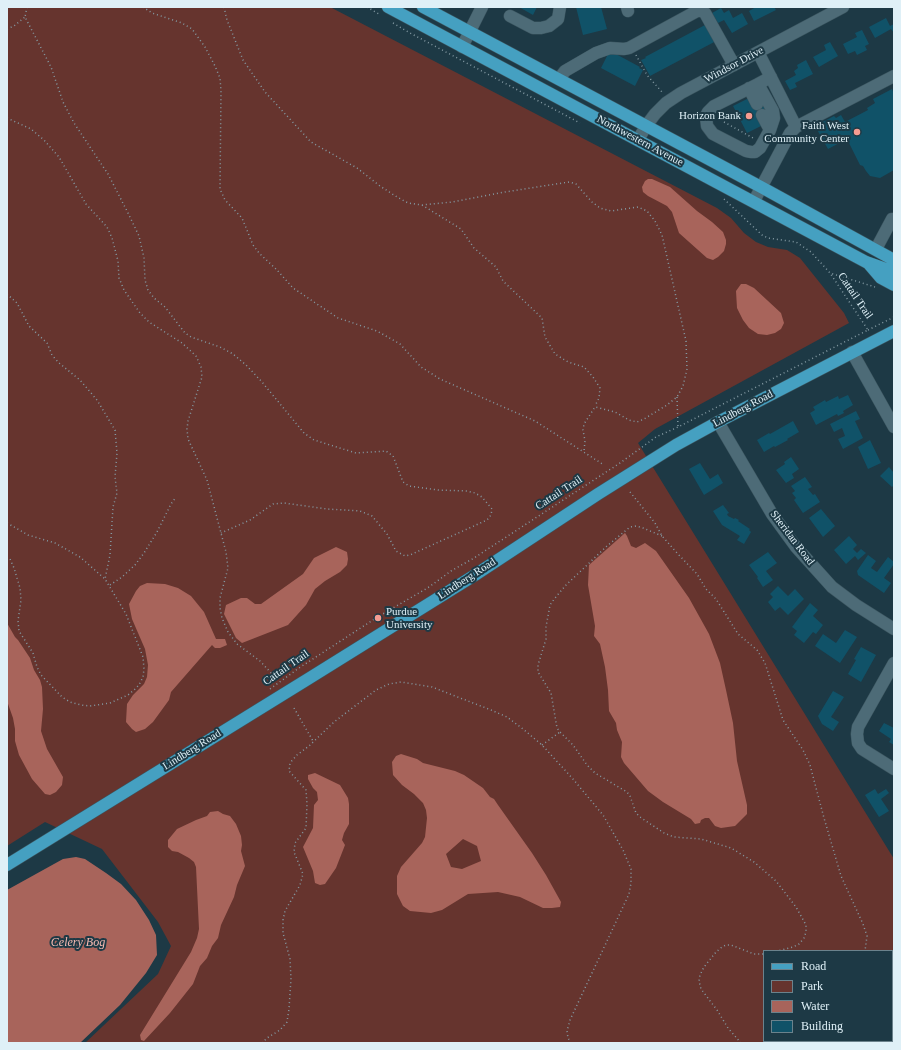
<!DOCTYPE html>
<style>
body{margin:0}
#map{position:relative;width:901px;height:1050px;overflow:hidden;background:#1d3945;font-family:"Times New Roman",serif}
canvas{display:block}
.frame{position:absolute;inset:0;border:8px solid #dff0f7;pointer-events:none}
.legend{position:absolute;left:763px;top:950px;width:130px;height:92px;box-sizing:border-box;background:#1d3945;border:1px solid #6b828c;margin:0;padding:5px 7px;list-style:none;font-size:12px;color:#dff0f7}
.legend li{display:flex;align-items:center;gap:8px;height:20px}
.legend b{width:20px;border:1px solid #6b828c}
</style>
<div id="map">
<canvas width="901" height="1050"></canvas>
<div class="frame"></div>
<ul class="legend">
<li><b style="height:5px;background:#45a0c1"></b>Road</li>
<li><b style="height:11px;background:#66342e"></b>Park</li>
<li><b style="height:11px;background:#a8645b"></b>Water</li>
<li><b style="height:11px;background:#105268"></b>Building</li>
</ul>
</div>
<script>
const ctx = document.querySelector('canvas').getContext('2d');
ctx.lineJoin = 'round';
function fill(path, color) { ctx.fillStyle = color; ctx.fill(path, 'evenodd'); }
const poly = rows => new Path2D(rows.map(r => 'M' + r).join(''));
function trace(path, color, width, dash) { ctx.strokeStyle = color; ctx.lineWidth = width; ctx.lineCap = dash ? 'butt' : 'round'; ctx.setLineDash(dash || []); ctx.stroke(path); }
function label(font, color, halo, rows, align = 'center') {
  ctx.font = font + ' "Times New Roman",serif'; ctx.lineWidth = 4; ctx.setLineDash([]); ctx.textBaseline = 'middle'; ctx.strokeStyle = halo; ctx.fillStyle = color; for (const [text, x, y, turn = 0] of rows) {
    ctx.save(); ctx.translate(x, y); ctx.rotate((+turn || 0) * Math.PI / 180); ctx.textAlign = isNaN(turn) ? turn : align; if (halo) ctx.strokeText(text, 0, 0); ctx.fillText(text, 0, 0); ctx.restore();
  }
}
fill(poly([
 [7,7,330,7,717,208,731,218,744,233,756,242,768,247,787,250,800,258,844,313,849,323,655,429,638,443,894,859,894,1043,85,1043,158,974,171,946,158,922,102,849,45,822,7,846],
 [764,951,892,951,892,1041,764,1041]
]), '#66342e');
fill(poly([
 [648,179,652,179,670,187,697,211,712,222,723,232,726,240,726,244,724,251,718,257,713,260,707,258,679,233,672,212,667,206,648,196,643,192,642,187,645,181],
 [741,284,746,284,754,288,781,313,784,323,781,329,775,333,767,335,758,334,749,328,743,320,737,308,736,291],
 [625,533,627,536,631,546,636,548,645,543,656,551,689,598,709,634,720,663,726,690,733,723,737,761,747,805,747,814,735,826,721,828,715,826,709,818,705,818,701,820,700,823,695,824,691,819,663,802,648,791,624,763,621,757,622,742,617,730,616,723,609,711,608,690,605,667,600,644,594,636,595,626,588,585,589,565],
 [336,547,347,552,348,559,347,565,340,572,325,581,315,589,306,605,288,625,242,643,236,638,224,614,226,605,241,598,247,598,255,604,261,604,303,574,314,558],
 [147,583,165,584,178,588,191,596,204,612,216,639,225,639,227,645,220,648,215,648,212,645,171,692,169,700,153,722,145,729,136,732,132,729,126,722,127,704,133,695,144,684,147,677,148,665,145,649,132,619,129,604,136,591,140,586],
 [7,623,15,637,18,640,30,658,34,670,40,680,42,687,43,709,41,731,47,749,63,777,62,785,56,792,50,795,45,794,32,779,19,755,15,741,15,729,13,718,7,701],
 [401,754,417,759,423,763,455,771,464,775,483,788,490,797,494,799,498,805,532,853,546,875,561,902,560,907,552,908,543,908,520,897,498,892,468,894,442,910,431,913,410,911,403,906,397,894,397,876,401,867,422,843,425,837,427,818,426,810,423,803,414,794,402,785,393,775,392,762,396,756],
 [463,839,477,846,481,861,462,869,451,867,446,854],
 [315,773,340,785,348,798,349,804,349,824,344,833,342,840,345,845,336,868,325,884,320,885,315,883,313,871,303,847,313,828,314,805,318,800,317,792,313,788,308,779,308,775],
 [218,811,223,814,230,816,236,824,241,836,242,845,241,851,245,866,237,885,234,897,221,925,218,938,212,946,207,958,200,966,193,984,170,1013,144,1041,141,1040,140,1035,191,952,197,938,199,929,196,867,194,862,189,858,178,852,172,851,168,847,168,840,177,829,196,820,207,816,210,812],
 [76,857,85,859,106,873,121,884,136,900,149,920,156,935,157,955,146,973,120,1005,80,1043,7,1043,7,890,63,859]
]), '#a8645b');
fill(poly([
 [519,7,537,7,533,15],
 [576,7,601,7,607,29,583,35],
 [756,7,774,7,776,10,754,21,749,11],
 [721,8,724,13,729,10,733,18,742,13,748,24,732,33,724,20,718,23,712,13],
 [886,18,890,26,894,24,894,33,891,29,875,38,869,27],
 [709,24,718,40,650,76,641,60,646,58,645,57,705,25,705,27],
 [862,30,869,44,865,46,867,50,857,55,855,51,848,54,843,44,857,37,855,33],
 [830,42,838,56,819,67,813,57,826,50,824,45],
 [609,52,613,54,614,53,640,67,639,68,643,70,635,86,601,68],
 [806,60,813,74,795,83,797,87,790,90,785,81,796,75,794,71,798,68,797,65],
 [892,89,894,94,894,170,880,178,870,176,866,171,863,166,860,165,847,139,828,149,815,126,834,116,836,118,841,115,845,122,868,110,867,108,875,103,873,99],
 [749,98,763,101,769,111,763,125,747,133,733,106],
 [848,395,853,405,843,411,844,413,838,416,837,414,816,425,810,413,815,410,813,407,825,400,826,402,838,396,839,399],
 [856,411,860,419,855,421,863,438,843,449,838,439,845,436,842,428,834,432,830,424],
 [793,421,799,432,787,439,788,440,775,447,774,446,764,452,757,440,769,433,770,434],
 [870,440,881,463,868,469,858,447],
 [791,457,799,469,792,474,794,478,786,483,776,470,785,464,784,462],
 [700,463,710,479,718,474,723,483,704,495,689,469],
 [889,467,894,473,894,487,893,486,892,487,880,476],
 [805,477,812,487,808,489,813,495,815,494,820,502,803,513,794,500,796,498,792,493,795,491,791,486],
 [723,505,729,513,727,514,728,516,734,519,735,518,739,520,738,521,750,529,749,530,751,532,744,544,737,540,740,536,722,525,713,511],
 [821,509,835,526,823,537,809,518],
 [849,536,857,545,853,549,857,553,861,549,866,553,858,560,855,556,846,564,834,550],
 [768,552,777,563,766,571,773,580,763,587,757,578,758,577,749,565],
 [868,555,876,561,871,568,877,572,888,557,894,562,894,564,884,578,891,583,884,593,858,575,857,571],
 [778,586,788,596,795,589,804,599,788,615,780,607,775,611,768,602,773,597,770,594],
 [810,603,818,610,813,616,823,625,816,634,813,632,804,643,794,635,797,631,792,627],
 [845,630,857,637,840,663,815,646,823,634,836,643],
 [861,647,876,655,861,682,848,674,856,660,854,659],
 [833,691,844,697,831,717,839,722,833,731,822,724,818,716],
 [884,723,894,728,894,745,889,742,891,739,879,731],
 [875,789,878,794,886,789,889,793,881,799,889,811,879,817,865,795]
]), '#105268');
const minor = poly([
 [627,7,628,11],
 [510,16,533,28,541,28,549,26,558,19,560,7],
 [462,47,482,7],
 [758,52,796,127],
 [559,79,565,71,596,53,610,48,624,49,629,48,697,11,702,11,705,13,734,65],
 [758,84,773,111,774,118,770,130,760,148,755,152,751,152,746,151,713,134,707,126,706,116,708,112,714,106,758,84,771,77],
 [749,88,757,104],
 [762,115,770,130],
 [638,140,646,126,655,114,666,103,681,93,843,7],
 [754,201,790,133,796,127,894,76],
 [876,249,892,219,894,219],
 [852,352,894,427],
 [718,422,772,514,796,547,832,587,856,605,894,629],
 [894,663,858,727,857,734,858,743,862,749,894,769]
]);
const major = poly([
 [388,7,866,262,894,272],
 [423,7,761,187,894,260],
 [869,264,881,278,894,285],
 [7,865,308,679,475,575,598,494,676,445,718,422,894,331]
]);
trace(minor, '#3c5660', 13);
trace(major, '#3c5660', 13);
trace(poly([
 [27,7,25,17,51,67,63,102,74,123,108,174,128,213,139,236,144,258,145,280,148,290,154,298,165,307,185,333,191,337,220,347,233,354,246,365,262,382,304,433,314,440,356,453,386,451,393,456,403,482,409,486,438,490,467,491,475,493,482,497,492,509,491,515,487,520,410,555,405,556,396,551,387,534,372,516,360,511,327,509,284,503,273,504,250,520,221,533],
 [143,7,152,13,182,23,192,29,205,47,215,66,220,78,221,91,220,189,225,200,242,218,253,245,259,253,276,269,293,288,338,318,377,331,400,344,421,367,440,379,535,421,604,465],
 [224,7,227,20,243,60,265,92,311,142,357,168,380,186,397,197,408,203,422,205,452,202,505,192,569,182,576,184,592,202,600,208,611,211,638,207,647,211,655,221,662,235,686,341,687,369,683,386,677,397,667,405,644,419,637,422,629,420,615,412,595,407,584,424,583,430,585,441,584,451],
 [367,7,379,14],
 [393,23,410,33,580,123],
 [7,29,14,26,25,17],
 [636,55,647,75,662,92],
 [7,118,31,129,44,140,59,157,86,204,107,227,112,238,118,261,119,278,124,290,133,303,140,313,149,322,182,343,196,356,201,367,202,377,188,421,187,429,188,439,207,480,226,552,228,568,220,598,220,608,222,618,228,632,237,644,260,661,273,675],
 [724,122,753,138],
 [724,199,762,235,768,238,796,242,811,252,830,273,875,287],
 [422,205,461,229,474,248,496,267,503,281,542,318,545,337,555,354,568,362,584,367,593,377,600,388,599,398,595,406],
 [7,294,17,303,29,326,47,343,52,355,59,363,80,380,97,400,115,430,117,453,115,477,117,493,113,507,110,555,105,579],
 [868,330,894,317],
 [677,397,678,427],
 [630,492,655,523,662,536,677,553,697,574,706,589,716,599,738,634,757,650,765,663,783,720,803,750,810,765,824,818,841,876,863,924,867,936,865,951],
 [7,523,28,535,55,543,80,557,105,579,126,614,143,657,144,669,143,677,139,685,134,690,128,695,110,703,90,706,81,705,70,702,62,697,41,675,37,667,33,653,19,631,18,621,21,600,20,588,14,568,10,559,7,557],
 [662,536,643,528,636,526,630,527,607,546,566,585,555,598,550,605,546,627,546,639,538,665,538,672,551,693,557,728,560,732,573,745,587,765,595,773,627,792,630,796,636,813,640,817,664,833,674,837,701,839,731,848,754,862,776,881,796,907,806,925,806,932,804,938,799,944,793,947,777,951],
 [110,585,122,577,135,565,144,553,157,532,171,504,176,497],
 [270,689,299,668,376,618,429,587,451,571,474,558,620,463,656,437,678,427,868,330,830,273],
 [294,708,313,741],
 [542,745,560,732],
 [892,1032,894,1034],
 [262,1043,267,1038,280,1030,287,1022,289,1009,291,979,290,959,283,933,283,920,285,911,300,885,303,874,294,852,295,843,306,828,307,804,306,790,289,771,290,763,297,755,309,746,334,722,376,690,389,684,401,682,432,687,491,710,507,717,523,729,542,745,573,779,603,815,623,850,631,869,631,883,629,894,570,1020,567,1031,568,1038,571,1043],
 [741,1043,728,1028,717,1010,701,989,699,981,700,975,704,967,716,952,722,947,726,945,731,945,754,954,764,954]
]), '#849aa3', 1.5, [1, 3]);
trace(minor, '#4d6b77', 12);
trace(major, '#45a0c1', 12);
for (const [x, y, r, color] of [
 [749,116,4,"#f59c91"],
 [857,132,4,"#f59c91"],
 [378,618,4,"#f59c91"]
]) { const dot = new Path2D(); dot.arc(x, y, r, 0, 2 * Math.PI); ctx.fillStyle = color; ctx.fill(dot); trace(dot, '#1d3945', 1.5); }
label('11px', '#dff0f7', '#1d3945', [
 ["Windsor Drive",734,65,-28],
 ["Northwestern Avenue",640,141,28],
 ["Cattail Trail",855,296,56],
 ["Lindberg Road",743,409,-28],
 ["Cattail Trail",559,493,-33],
 ["Sheridan Road",792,538,53],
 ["Lindberg Road",467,579,-33],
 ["Cattail Trail",286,668,-35],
 ["Lindberg Road",192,750,-32]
]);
label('11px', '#dff0f7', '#1d3945', [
 ["Horizon Bank",741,116],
 ["Faith West",849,126],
 ["Community Center",849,139],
 ["Purdue",386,612,"left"],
 ["University",386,625,"left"]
], 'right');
label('italic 12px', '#f6b9b1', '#1d3945', [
 ["Celery Bog",78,943]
]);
</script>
